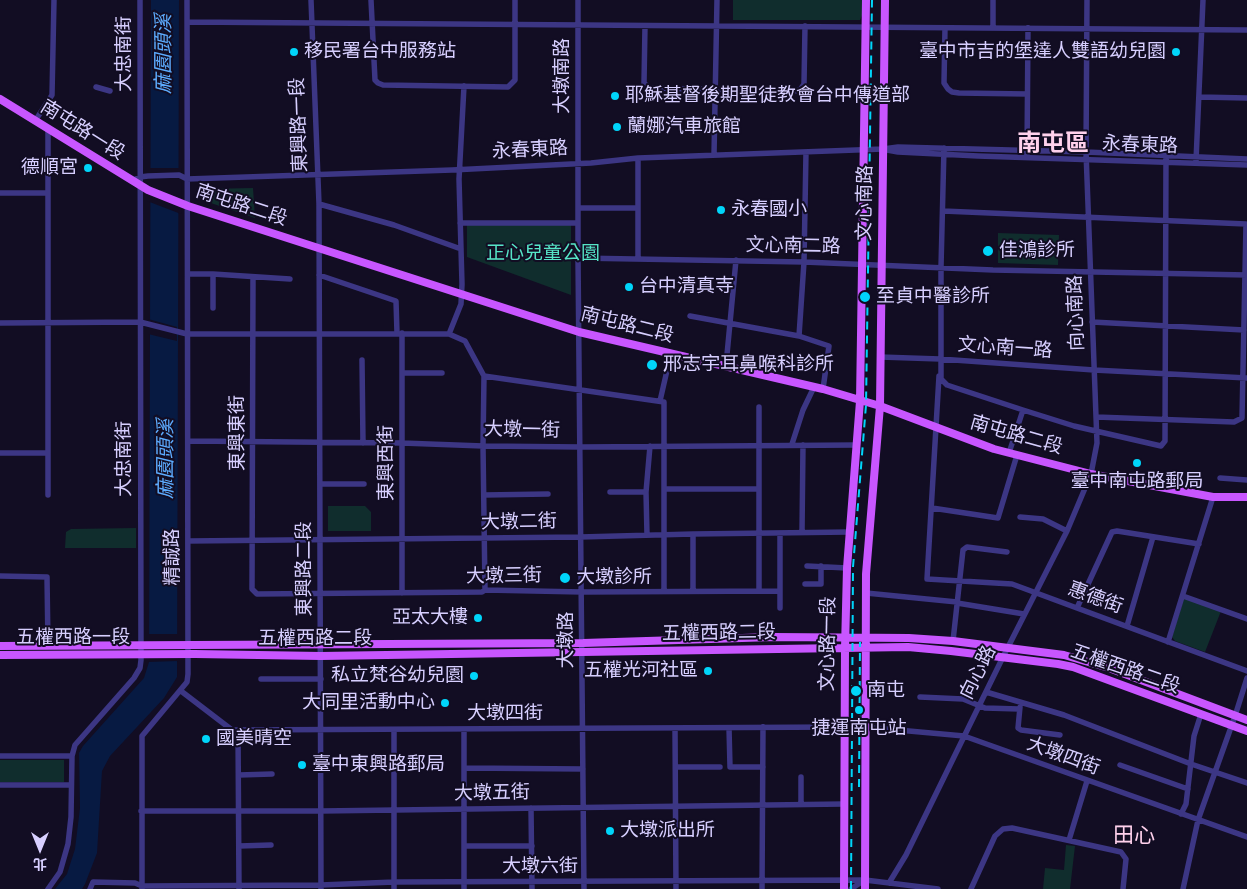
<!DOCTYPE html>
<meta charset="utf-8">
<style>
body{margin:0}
#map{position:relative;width:1247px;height:889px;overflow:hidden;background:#120d23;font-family:Jost,"Noto Sans TC",sans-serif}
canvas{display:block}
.north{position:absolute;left:15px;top:824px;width:50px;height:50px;-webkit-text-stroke:4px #120d23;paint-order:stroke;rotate:180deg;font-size:14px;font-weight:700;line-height:20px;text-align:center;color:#d7cfff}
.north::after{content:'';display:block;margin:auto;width:18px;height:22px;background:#d7cfff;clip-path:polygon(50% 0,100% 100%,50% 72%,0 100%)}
</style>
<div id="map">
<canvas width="1247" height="889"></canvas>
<div class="north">北</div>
</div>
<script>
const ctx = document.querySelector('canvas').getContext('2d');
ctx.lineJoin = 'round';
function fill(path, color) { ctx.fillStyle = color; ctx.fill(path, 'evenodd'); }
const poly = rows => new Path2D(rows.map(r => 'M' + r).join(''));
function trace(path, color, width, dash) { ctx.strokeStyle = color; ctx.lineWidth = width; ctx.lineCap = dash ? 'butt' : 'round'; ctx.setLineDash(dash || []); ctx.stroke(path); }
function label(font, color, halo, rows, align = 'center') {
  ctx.font = font + ' Jost,"Noto Sans TC",sans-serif'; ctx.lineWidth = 4; ctx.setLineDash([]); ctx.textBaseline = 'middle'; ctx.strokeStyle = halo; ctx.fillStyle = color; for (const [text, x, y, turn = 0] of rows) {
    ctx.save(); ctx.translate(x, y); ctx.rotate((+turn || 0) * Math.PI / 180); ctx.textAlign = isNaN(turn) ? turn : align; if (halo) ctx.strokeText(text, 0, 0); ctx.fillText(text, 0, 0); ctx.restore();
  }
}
fill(poly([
 [733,0,863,0,863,13,860,20,733,20],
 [253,188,255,218,205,201,205,189],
 [467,225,571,225,571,295,467,257],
 [998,233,1059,235,1058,265,998,263],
 [328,506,365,506,371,512,371,531,328,531],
 [136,528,136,548,65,548,66,532,71,529],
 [1184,598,1221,611,1205,652,1175,641,1172,637],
 [0,760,64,760,64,782,0,782],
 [1066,845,1075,846,1070,889,1043,889,1045,868,1064,870]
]), '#102d2d');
fill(poly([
 [151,0,179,0,177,677,164,698,110,756,102,771,97,853,85,884,82,889,55,889,67,874,75,849,80,808,79,753,83,746,144,678,149,662]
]), '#071a42');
fill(poly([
 [147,168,182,168,181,214,147,201],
 [148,319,177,327,177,341,148,334],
 [148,634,178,634,178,661,148,662]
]), '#120d23');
trace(poly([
 [311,0,319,204,321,889],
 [371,0,375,80,378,83,383,85,508,87,515,80,515,0],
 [578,0,578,258,584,889],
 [993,0,993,28],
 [187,22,1247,30],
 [645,26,644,83,649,88,794,91,800,90,804,84,805,26],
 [945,28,944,83,948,89,952,92,959,93,1027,94],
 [464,86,459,179,462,284,461,304,449,334,465,341,484,376,483,446,485,590],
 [96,87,110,91],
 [1199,97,1247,98],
 [35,121,52,95,54,0],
 [944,148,941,267,941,379,947,385,1023,410,1074,426,1161,446,1165,441,1166,155],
 [887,150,898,152,978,156,1247,165],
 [1027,154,1028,28],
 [714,155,717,0],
 [1196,161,1203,0],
 [132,181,140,177,148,176,179,175,187,179,452,170,591,163,638,158,883,149,898,147,1086,152,1247,159],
 [0,193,48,193],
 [319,204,394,225,461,249],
 [578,208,638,208],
 [943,211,1246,224,1242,418,1234,422,1096,417],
 [460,223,578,223],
 [578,258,804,262,993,270,1247,275],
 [638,259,638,158],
 [188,274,213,274,290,279],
 [319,275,396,301,397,333],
 [253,277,252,589,257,594,482,592,485,590,582,592,780,591],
 [213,308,213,274],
 [690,316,799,336,829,346,823,389],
 [1092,322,1244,330],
 [0,323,140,322,187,334,449,334],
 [799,336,804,262,806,152],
 [880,357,940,359,1094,370,1247,378],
 [362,360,363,443],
 [726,365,736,260],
 [402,373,442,373],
 [484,376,664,402,664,591],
 [939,376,927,579,1012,584,1247,671],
 [660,401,671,353],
 [188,441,402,443,483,446,581,447,856,445],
 [792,444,803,410,814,387],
 [0,453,48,453],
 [1009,453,1023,410],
 [1220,478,1247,480],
 [320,484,364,484],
 [664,489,759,489],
 [610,492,646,492],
 [48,495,48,128],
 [484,495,548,494],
 [932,508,998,518,1017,455],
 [1020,517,1043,519,1067,531],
 [802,532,803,445],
 [780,533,780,608],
 [693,534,693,591],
 [647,535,646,492,650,446],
 [188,541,580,537,693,534,849,532],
 [807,566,847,568],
 [0,576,47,577,48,646],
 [805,584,821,584,821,566],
 [759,591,759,407],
 [402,593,402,333],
 [866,593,957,602],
 [1183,596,1247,619],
 [957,603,1024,614],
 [1077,608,1112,532,1117,531,1199,544],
 [1127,626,1153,537],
 [953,641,963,550,967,547,1007,552],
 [1168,642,1213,497],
 [261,679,321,679],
 [181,691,232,730,843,727],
 [986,692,1064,715,1191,764,1247,783],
 [920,697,963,699,985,708,1019,709],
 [1020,707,1018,728,1021,730,1060,735],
 [865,727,964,736,1247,837],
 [675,728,676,889],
 [729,728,730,767,763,767],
 [238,730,239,889],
 [394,730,394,889],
 [0,756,72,756],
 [1120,765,1188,789],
 [676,767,720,767],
 [464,768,583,769],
 [239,775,272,774],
 [0,785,71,785],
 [801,804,801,777],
 [531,808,532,889],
 [141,811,321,811,844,804],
 [1181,814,1186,804,1194,736,1201,714],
 [1069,840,1087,781],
 [239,846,271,845],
 [464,846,532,846],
 [889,883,906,855,1003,657,1067,531,1091,474,1097,443,1086,152,1087,0],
 [48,889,60,872,68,844,71,817,72,756,75,745,134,678,140,668,141,660,140,0],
 [90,889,93,882,135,883,142,886,321,885,394,882,865,880,938,889],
 [142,889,142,736,187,682,188,674,187,0],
 [464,889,464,730],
 [762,889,763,727],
 [851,889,863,881],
 [971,889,995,836,1003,829,1012,828,1121,852,1126,859,1123,889],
 [1183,889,1198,820,1235,716,1247,678]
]), '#3c3684', 5.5);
trace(poly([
 [0,99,148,190,188,206,579,332,823,389,880,406,994,449,1091,474,1213,497,1247,497],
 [0,646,583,643,774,637,909,638,953,641,1064,655,1109,668,1247,720],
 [0,655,195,654,321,656,908,647,951,651,1058,664,1073,667,1247,731],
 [844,889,845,648,847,568,860,401,866,0],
 [865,889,866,574,880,406,885,0]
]), '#c856ff', 8);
trace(poly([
 [859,787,860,642],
 [851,889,853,567,866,405,872,0]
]), '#00d5fa', 2, [8, 6]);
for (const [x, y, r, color] of [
 [294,52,5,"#00d5fa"],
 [1176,52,5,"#00d5fa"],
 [615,96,5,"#00d5fa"],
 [617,127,5,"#00d5fa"],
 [88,168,5,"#00d5fa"],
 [721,210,5,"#00d5fa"],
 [988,251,6,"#00d5fa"],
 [629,287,5,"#00d5fa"],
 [865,297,6,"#00d5fa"],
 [652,365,6,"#00d5fa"],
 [1137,463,5,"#00d5fa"],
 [565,578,6,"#00d5fa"],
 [478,618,5,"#00d5fa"],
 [708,671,5,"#00d5fa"],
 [474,676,5,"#00d5fa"],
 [856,691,6,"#00d5fa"],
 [445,703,5,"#00d5fa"],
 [859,710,5,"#00d5fa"],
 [206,739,5,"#00d5fa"],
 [302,765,5,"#00d5fa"],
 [610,831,5,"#00d5fa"]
]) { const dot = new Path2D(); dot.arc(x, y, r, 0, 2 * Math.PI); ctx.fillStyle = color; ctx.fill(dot); trace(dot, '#120d23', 2); }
label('19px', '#d7cfff', '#120d23', [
 ["移民署台中服務站",304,52],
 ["臺中市吉的堡達人雙語幼兒園",1166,52,"right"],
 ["耶穌基督後期聖徒教會台中傳道部",625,96],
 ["蘭娜汽車旅館",627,127],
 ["德順宮",78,168,"right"],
 ["永春國小",731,210],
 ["佳鴻診所",999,251],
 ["台中清真寺",639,287],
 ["至貞中醫診所",876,297],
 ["邢志宇耳鼻喉科診所",663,365],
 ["臺中南屯路郵局",1137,482,"center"],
 ["大墩診所",576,578],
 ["亞太大樓",468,618,"right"],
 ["五權光河社區",698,671,"right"],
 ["私立梵谷幼兒園",464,676,"right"],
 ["南屯",867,691],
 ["大同里活動中心",435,703,"right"],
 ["捷運南屯站",859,729,"center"],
 ["國美晴空",216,739],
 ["臺中東興路郵局",312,765],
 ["大墩派出所",620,831]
], 'left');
label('19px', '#d7cfff', '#120d23', [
 ["大忠南街",125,54,-90],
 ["大墩南路",563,76,-90],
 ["東興路一段",300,125,-92],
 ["南屯路一段",82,131,32],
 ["永春東路",1140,146,2],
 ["永春東路",530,151,-3],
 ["文心南路",866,203,-89],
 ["南屯路二段",241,206,18],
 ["文心南二路",793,247,1],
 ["向心南路",1077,313,-92],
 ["南屯路二段",627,326,14],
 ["文心南一路",1005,349,4],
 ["大墩一街",522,431,1],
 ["東興東街",238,433,-90],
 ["南屯路二段",1016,436,16],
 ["大忠南街",125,459,-90],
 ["東興西街",387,463,-90],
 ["大墩二街",519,523,-1],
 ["精誠路",173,557,-90],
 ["東興路二段",305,569,-90],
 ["大墩三街",504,577,-1],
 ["惠德街",1095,599,20],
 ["五權西路二段",719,634,-1],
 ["五權西路一段",73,638],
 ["五權西路二段",315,639],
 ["大墩路",567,640,-90],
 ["文心路一段",829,644,-89],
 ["五權西路二段",1125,670,19],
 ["向心路",979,673,-64],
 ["大墩四街",505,714],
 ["大墩四街",1063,757,20],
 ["大墩五街",492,794,-1],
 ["大墩六街",540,867]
]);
label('19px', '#56e4c7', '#120d23', [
 ["正心兒童公園",543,254]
]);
label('italic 20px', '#5dacff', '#120d23', [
 ["麻園頭溪",165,54,-90],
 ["麻園頭溪",167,459,-90]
]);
label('21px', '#ffd1ec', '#120d23', [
 ["田心",1134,837]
]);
label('bold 24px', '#ffd1ec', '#120d23', [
 ["南屯區",1053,145]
]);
</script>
